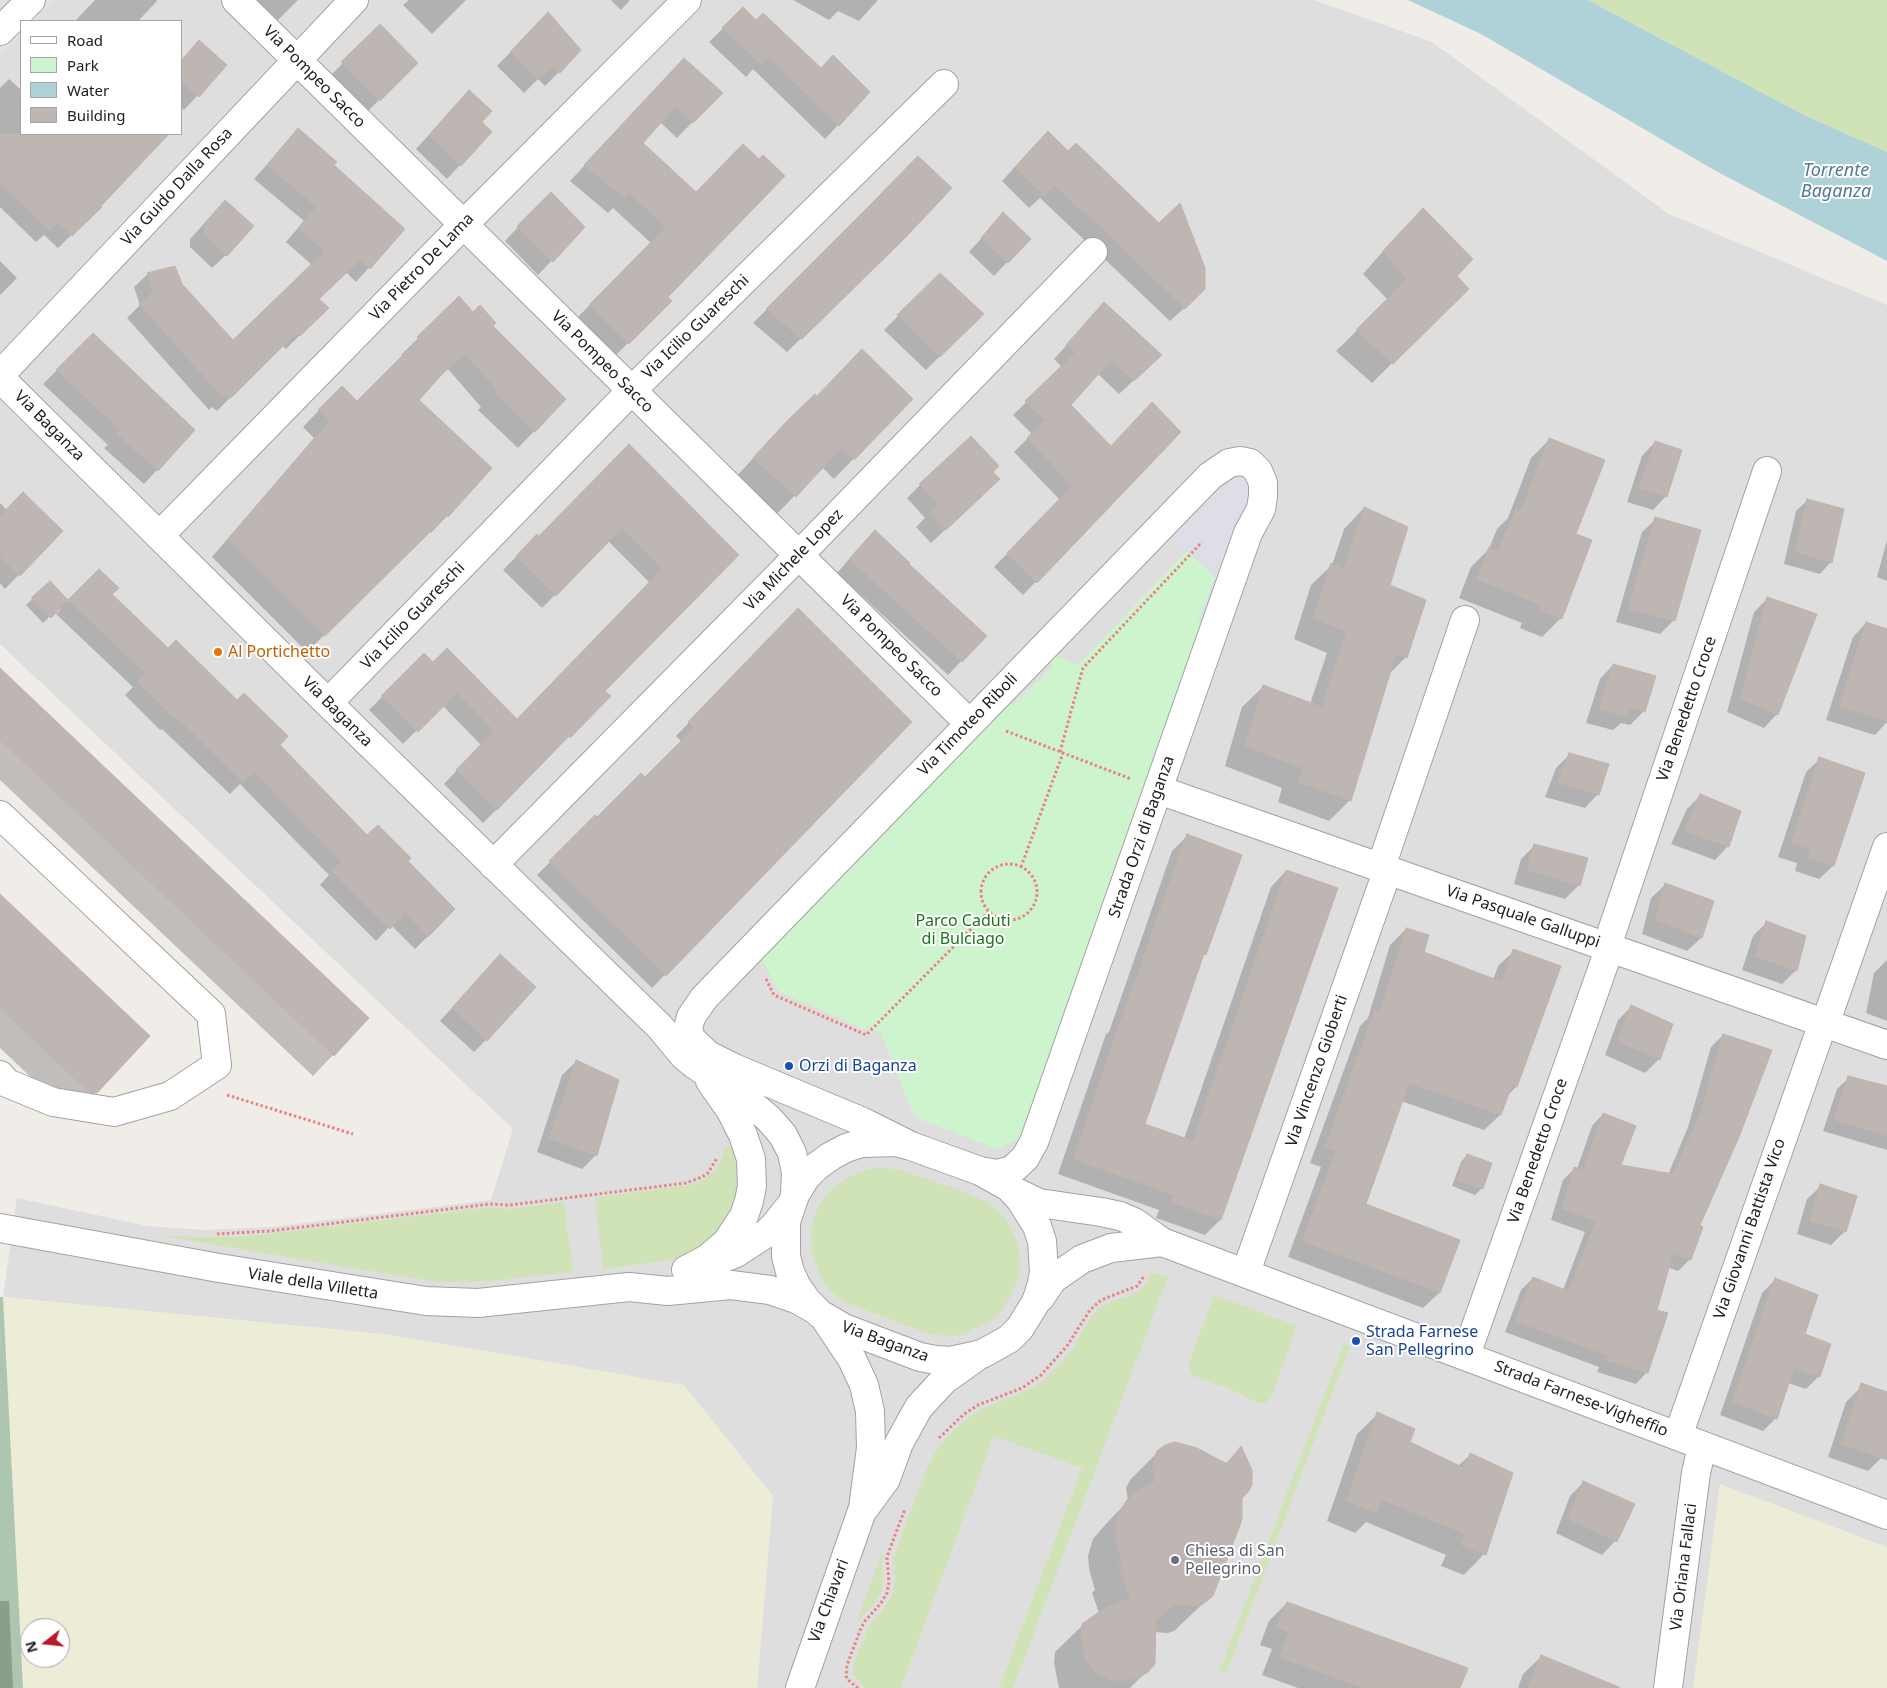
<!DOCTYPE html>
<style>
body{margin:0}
#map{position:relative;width:1887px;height:1688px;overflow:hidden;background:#f0ede9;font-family:"Noto Sans",sans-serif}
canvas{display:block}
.legend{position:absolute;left:20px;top:20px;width:162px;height:115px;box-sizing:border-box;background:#fff;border:1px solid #a6a6a6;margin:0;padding:6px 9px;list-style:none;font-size:15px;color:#212121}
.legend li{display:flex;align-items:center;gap:10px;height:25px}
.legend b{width:25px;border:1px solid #a6a6a6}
.north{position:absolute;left:20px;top:1618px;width:50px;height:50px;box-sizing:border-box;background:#fff;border:1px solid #a6a6a6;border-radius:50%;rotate:254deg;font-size:14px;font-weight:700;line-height:20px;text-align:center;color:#212121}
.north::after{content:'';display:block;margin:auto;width:18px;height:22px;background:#b91927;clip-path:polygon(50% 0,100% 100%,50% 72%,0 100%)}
</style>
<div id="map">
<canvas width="1887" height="1688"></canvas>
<ul class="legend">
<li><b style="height:6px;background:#fff"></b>Road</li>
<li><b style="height:14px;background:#cdf4cd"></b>Park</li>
<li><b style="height:14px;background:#afd2d8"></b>Water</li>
<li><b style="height:14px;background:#bdb6b2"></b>Building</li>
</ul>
<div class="north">N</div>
</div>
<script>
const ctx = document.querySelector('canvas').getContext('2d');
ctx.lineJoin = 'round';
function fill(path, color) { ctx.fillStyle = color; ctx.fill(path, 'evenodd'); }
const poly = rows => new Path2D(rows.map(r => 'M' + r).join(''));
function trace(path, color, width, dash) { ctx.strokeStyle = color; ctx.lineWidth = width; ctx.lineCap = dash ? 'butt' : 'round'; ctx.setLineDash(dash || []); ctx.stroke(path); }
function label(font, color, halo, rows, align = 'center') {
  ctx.font = font + ' "Noto Sans",sans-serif'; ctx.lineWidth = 4; ctx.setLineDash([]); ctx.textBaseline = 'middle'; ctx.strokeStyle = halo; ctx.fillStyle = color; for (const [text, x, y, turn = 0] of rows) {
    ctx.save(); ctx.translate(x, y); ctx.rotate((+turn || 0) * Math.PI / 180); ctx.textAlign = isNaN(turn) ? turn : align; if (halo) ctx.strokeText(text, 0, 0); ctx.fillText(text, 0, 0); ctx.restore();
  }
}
fill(poly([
 [54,0,1314,0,1432,42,1669,214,1887,305,1887,1688,757,1688,773,1496,391,1335,3,1297,17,1198,148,1226,205,1230,271,1227,491,1200,513,1129,0,644,0,56,21,34,21,134,181,134,181,21,34,21]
]), '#dfdede');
fill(poly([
 [0,0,54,0,34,21,21,21,21,34,0,56]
]), '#e8dce7');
fill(poly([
 [3,1297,391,1335,684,1385,773,1496,757,1688,23,1688],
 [30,1628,60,1628,60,1658,30,1658],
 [1720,1484,1887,1547,1887,1688,1693,1688]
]), '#ececd7');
fill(poly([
 [1588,0,1887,0,1887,152,1804,115],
 [733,1145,736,1153,740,1180,733,1208,718,1232,703,1246,687,1256,678,1259,603,1269,595,1198,696,1184,710,1175,717,1168,724,1153,724,1148],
 [879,1167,900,1170,967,1193,988,1202,1005,1218,1016,1238,1020,1262,1019,1274,1012,1294,1000,1313,993,1320,963,1334,953,1336,935,1335,918,1330,847,1303,836,1296,827,1287,820,1277,812,1254,811,1229,817,1208,830,1191,848,1177,869,1169],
 [564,1202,573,1272,490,1281,441,1282,406,1277,157,1235,185,1237,243,1237,491,1207,509,1209],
 [1151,1273,1168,1277,1013,1688,999,1688,1082,1468,994,1436,901,1688,866,1688,853,1675,853,1666,869,1625,880,1614,892,1596,895,1579,893,1559,925,1472,937,1449,953,1431,972,1415,982,1409,1035,1387,1047,1378,1073,1349,1089,1320,1098,1309,1110,1302,1130,1296,1140,1290,1147,1283],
 [1214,1295,1297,1326,1272,1395,1269,1400,1265,1403,1259,1403,1226,1388,1193,1376,1189,1372,1190,1360],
 [1344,1343,1350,1346,1226,1674,1219,1672],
 [883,1550,882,1561,883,1582,881,1593,875,1603,861,1617,855,1627]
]), '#d0e3b6');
fill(poly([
 [0,1297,3,1297,23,1688,0,1688]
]), '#adc6af');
fill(poly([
 [1187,551,1215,577,1199,623,1207,626,1028,1135,997,1149,914,1117,880,1031,864,1029,778,991,759,952,1006,698,1013,705,1053,666,1047,658,1050,654,1078,665]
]), '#cdf4cd');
fill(poly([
 [744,986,858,1041,884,1103,723,1028],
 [998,1444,1072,1471,992,1688,915,1688,908,1686]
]), '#ddd');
fill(poly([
 [1229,476,1235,476,1242,479,1247,484,1251,497,1207,626,1198,623,1215,577,1168,532]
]), '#dddee6');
fill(poly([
 [1408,0,1588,0,1804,115,1887,152,1887,261,1714,170,1481,34]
]), '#afd2d8');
fill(poly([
 [95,0,156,0,157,1,138,21,75,21],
 [256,0,298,0,278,20],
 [409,0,466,0,432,34,403,5],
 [611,0,630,0,621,10],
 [793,0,878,0,859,21,838,11,829,20],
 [743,9,838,125,825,139,753,69,746,77,709,42],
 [548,14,559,72,545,86,538,79,524,93,497,66],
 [380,26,416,63,366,113,329,77],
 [186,55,226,65,184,110,181,107,181,61],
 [668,76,721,93,677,138,660,122,641,143,696,194,666,297,670,301,612,359,574,321,651,243,613,208,608,213,570,181],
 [9,79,21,90,21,134,71,134,87,147,100,134,158,134,163,139,100,207,58,248,44,235,36,242,0,207,0,88],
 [456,105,480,122,460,165,447,179,416,149],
 [298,130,332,166,404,229,356,282,346,272,317,299,327,308,286,349,282,345,217,411,212,407,209,410,127,318,140,305,134,287,148,274,181,284,233,342,312,265,286,242,304,221,254,179],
 [1034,146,1190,303,1170,321,1040,198,1029,208,1002,181],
 [225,201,226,255,212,268,190,247,190,239],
 [537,207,584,227,538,275,505,241],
 [1003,214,1029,239,994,276,969,252],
 [859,218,899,243,787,352,753,323],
 [1402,230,1455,276,1467,289,1372,383,1336,351,1388,300,1363,274],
 [0,261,17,278,0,295],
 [940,275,982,314,926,370,884,330],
 [459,298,473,313,492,326,565,399,518,448,478,410,481,407,448,369,433,382,417,400,447,516,431,533,429,531,307,652,212,557,314,438,303,427,325,404,357,402,403,357,401,355],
 [1104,304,1147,368,1119,394,1097,373,1069,405,1110,447,1179,432,1023,595,994,567,1060,500,1014,452,1032,434,1013,415,1062,367,1054,359],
 [93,334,157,470,144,484,104,448,108,445,43,384],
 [816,397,911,399,834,479,822,467,775,516,735,478,768,442],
 [1549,440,1575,534,1561,618,1542,637,1520,628,1522,623,1459,598,1471,567,1489,549,1497,529,1508,518,1531,458],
 [1655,442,1666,496,1653,510,1627,502,1642,456],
 [629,446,737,555,604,691,609,696,483,823,444,784,481,745,442,705,403,744,369,710,424,655,433,664,517,721,650,583,608,541,542,608,503,570,537,536,539,537],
 [992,472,985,493,931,543,916,527,925,518,907,498,920,485],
 [1808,500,1831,562,1820,574,1784,564,1796,511],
 [0,503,7,510,61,531,5,589,0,583],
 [1364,508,1388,586,1406,657,1388,675,1350,800,1329,821,1278,802,1282,788,1225,766,1242,707,1263,687,1310,704,1327,653,1294,639,1311,585,1332,565,1344,529],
 [1656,519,1674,620,1660,634,1616,622,1642,532],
 [1887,540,1887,581,1877,577],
 [862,545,907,564,985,636,948,675,837,573],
 [99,570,111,594,168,650,278,745,367,836,406,861,428,936,415,949,391,925,376,941,320,885,329,875,240,784,230,794,162,729,160,730,125,695,133,687,56,614,61,609,59,607,43,623,26,605,50,582,68,602],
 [1767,599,1777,714,1764,728,1727,712,1754,612],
 [798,610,911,722,652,988,537,875,595,817,597,819,645,779,682,742,676,736],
 [1866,623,1887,630,1887,722,1875,735,1826,720,1853,637],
 [1613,665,1655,677,1643,712,1630,725,1621,723,1613,730,1586,723,1600,679],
 [0,670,368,1018,313,1076,0,780],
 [1570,754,1598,794,1585,808,1545,797,1556,768],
 [1820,759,1863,773,1833,866,1819,879,1795,871,1797,863,1778,857,1806,772],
 [1700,796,1728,846,1715,860,1671,844,1687,809],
 [1187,836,1205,954,1201,958,1144,1125,1184,1139,1271,887,1286,871,1337,889,1220,1220,1205,1235,1156,1218,1159,1210,1058,1174,1106,1034,1109,1032,1172,851],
 [1535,845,1579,885,1565,899,1514,884,1521,859],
 [1665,885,1712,902,1701,938,1687,951,1642,934,1651,898],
 [0,896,96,1092,75,1113,68,1112,0,1048],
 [1767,922,1796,970,1782,984,1742,970,1753,936],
 [1406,929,1423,953,1493,980,1498,966,1514,951,1560,967,1516,1087,1506,1097,1500,1115,1484,1130,1401,1101,1364,1205,1458,1241,1439,1293,1423,1308,1288,1257,1321,1167,1310,1163,1360,1026,1368,1018,1390,945],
 [1887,960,1887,1021,1866,1013,1874,973],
 [488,968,486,1040,474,1052,440,1021],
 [1631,1007,1659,1059,1645,1073,1605,1055,1618,1020],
 [1723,1035,1698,1226,1702,1227,1689,1260,1678,1271,1667,1267,1656,1311,1647,1372,1636,1384,1597,1372,1599,1367,1505,1332,1521,1290,1533,1278,1563,1290,1585,1232,1551,1220,1563,1180,1574,1169,1577,1169,1592,1126,1603,1114,1619,1166,1668,1175,1688,1127,1711,1047],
 [576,1062,596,1155,582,1169,537,1152,562,1075],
 [1849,1078,1887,1087,1887,1150,1823,1131,1837,1089],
 [1467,1155,1482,1188,1475,1195,1452,1186,1461,1162],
 [1821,1186,1855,1197,1844,1232,1831,1245,1797,1234,1807,1199],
 [1775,1280,1804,1334,1819,1376,1806,1389,1788,1383,1776,1418,1763,1431,1720,1415,1762,1293],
 [1860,1388,1887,1398,1887,1441,1882,1457,1868,1471,1828,1457,1846,1402],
 [1378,1414,1409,1443,1458,1466,1470,1455,1511,1473,1484,1554,1464,1575,1441,1566,1446,1555,1366,1522,1355,1533,1327,1521,1357,1434],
 [1241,1448,1240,1498,1212,1595,1174,1631,1168,1633,1154,1632,1147,1671,1130,1688,1059,1688,1054,1663,1055,1652,1083,1625,1099,1613,1092,1593,1095,1590,1089,1569,1088,1556,1093,1539,1105,1525,1128,1501,1126,1488,1130,1480,1158,1452,1225,1464],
 [1584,1482,1615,1541,1602,1555,1556,1533,1570,1496],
 [0,1601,9,1601,13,1688,0,1688],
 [1287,1603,1459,1688,1298,1688,1262,1675,1272,1649,1260,1645,1269,1621],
 [1541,1657,1575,1688,1518,1688,1523,1674]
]), '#0003');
const building = poly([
 [743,7,756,20,763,13,821,68,833,55,870,92,839,126,768,57,761,64,722,28,743,7],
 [548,12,581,50,560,73,552,66,538,80,510,52,548,12],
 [380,24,418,63,380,101,341,62,380,24],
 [199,40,227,65,199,97,181,82,181,61,199,40],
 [684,58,723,93,693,123,675,107,643,143,696,192,743,144,759,159,763,155,785,176,668,297,672,301,629,344,589,305,666,227,629,193,624,198,584,165,684,58],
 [469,90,492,111,482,122,492,132,461,166,429,135,469,90],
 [298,128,337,162,334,165,405,229,370,269,360,260,319,299,329,308,300,336,296,333,231,398,226,394,223,398,139,304,153,292,147,273,175,266,182,284,233,340,325,251,298,228,316,207,267,165,298,128],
 [1048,131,1068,151,1076,143,1159,223,1180,203,1205,268,1205,289,1185,309,1086,213,1085,215,1054,185,1044,196,1015,167,1048,131],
 [0,134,169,134,101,206,102,207,72,236,58,223,49,231,0,183,0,134],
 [918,156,952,188,905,238,802,339,766,309,870,205,918,156],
 [551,192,585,227,553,262,517,226,551,192],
 [225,200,254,226,227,256,204,234,204,224,225,200],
 [1423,208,1473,259,1457,276,1469,289,1393,364,1356,330,1407,279,1382,252,1423,208],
 [1003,212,1031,239,1008,263,981,238,1003,212],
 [940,273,984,314,940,357,897,315,940,273],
 [459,296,473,312,480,305,496,323,493,326,566,399,535,432,494,392,497,390,465,354,444,372,419,400,492,468,448,517,447,515,325,636,228,539,330,421,318,410,342,386,357,401,419,339,417,337,459,296],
 [1104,302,1162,355,1134,381,1111,360,1071,405,1111,446,1152,402,1181,432,1037,583,1007,553,1072,486,1027,438,1045,420,1025,401,1075,353,1066,345,1104,302],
 [93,333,195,430,158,471,117,434,120,430,56,370,93,333],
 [862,349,913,399,854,460,841,448,796,497,753,458,787,421,815,394,817,396,862,349],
 [971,436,999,466,993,472,1000,479,946,530,929,512,938,504,919,484,971,436],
 [1549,438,1605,460,1576,534,1592,540,1562,619,1538,610,1540,605,1477,579,1489,547,1498,551,1516,509,1521,511,1549,438],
 [1655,441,1682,450,1667,497,1639,488,1655,441],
 [629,444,739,555,605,691,611,696,570,738,569,736,497,810,456,770,494,731,457,693,418,732,381,696,424,653,433,662,447,648,517,719,662,569,622,528,556,596,516,556,537,534,539,536,629,444],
 [23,492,63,531,20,576,0,557,0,516,23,492],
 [1807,499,1844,509,1832,563,1795,552,1807,499],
 [1364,507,1408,527,1390,585,1426,600,1407,658,1396,654,1351,801,1298,782,1302,768,1245,746,1263,685,1322,707,1346,632,1313,618,1331,563,1344,569,1364,507],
 [1655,517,1701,530,1675,621,1628,609,1655,517],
 [875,530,910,563,909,564,987,636,962,662,849,559,875,530],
 [99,569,119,588,112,594,168,648,176,640,237,700,244,693,288,736,280,745,367,835,378,825,411,858,408,861,455,909,428,937,405,912,390,929,332,871,341,862,254,772,243,782,175,716,174,718,137,681,145,673,68,600,99,569],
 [50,581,68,600,51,618,31,598,50,581],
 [1767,597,1817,614,1778,715,1740,699,1767,597],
 [798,608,912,722,666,976,549,861,595,815,597,817,641,773,645,777,694,728,688,722,798,608],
 [1866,622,1887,629,1887,721,1839,706,1866,622],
 [1613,664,1656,676,1645,712,1630,708,1628,717,1599,709,1613,664],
 [0,668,369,1018,334,1056,0,740,0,668],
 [1569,753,1609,764,1599,795,1558,783,1569,753],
 [1819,757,1865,773,1834,866,1808,858,1810,849,1791,843,1819,757],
 [1700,794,1741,811,1729,847,1684,831,1700,794],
 [1187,834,1242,855,1206,955,1204,954,1145,1124,1193,1141,1286,870,1338,888,1221,1220,1170,1202,1173,1195,1073,1159,1121,1018,1122,1018,1187,834],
 [1534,844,1588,858,1580,886,1527,870,1534,844],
 [1665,883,1714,901,1702,938,1655,920,1665,883],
 [0,894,150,1036,97,1093,89,1092,0,1008,0,894],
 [1766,921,1806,936,1797,971,1755,957,1766,921],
 [1406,928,1429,935,1424,952,1502,982,1513,949,1561,966,1517,1087,1512,1085,1501,1115,1409,1083,1366,1204,1460,1240,1440,1293,1302,1241,1336,1151,1325,1147,1375,1009,1380,1011,1406,928],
 [500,954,536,987,487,1041,452,1008,500,954],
 [1631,1005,1673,1024,1660,1060,1617,1041,1631,1005],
 [1723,1034,1772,1050,1739,1137,1700,1225,1703,1227,1691,1260,1673,1254,1657,1310,1668,1313,1648,1373,1608,1361,1609,1356,1515,1321,1533,1277,1568,1291,1596,1221,1562,1209,1574,1167,1583,1170,1603,1113,1636,1126,1621,1165,1673,1174,1700,1114,1723,1034],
 [576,1060,619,1080,597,1156,549,1139,576,1060],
 [1848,1076,1887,1086,1887,1136,1834,1120,1848,1076],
 [1467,1154,1492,1163,1483,1189,1457,1180,1467,1154],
 [1820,1184,1857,1196,1846,1232,1810,1221,1820,1184],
 [1775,1278,1818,1295,1805,1334,1831,1344,1820,1377,1794,1368,1777,1419,1732,1402,1775,1278],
 [1861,1383,1887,1392,1887,1460,1841,1444,1861,1383],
 [1377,1412,1415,1429,1410,1442,1464,1468,1470,1453,1513,1473,1486,1555,1461,1545,1465,1534,1382,1500,1377,1513,1346,1501,1377,1412],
 [1175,1442,1197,1448,1227,1464,1241,1446,1252,1470,1252,1485,1248,1492,1242,1498,1242,1519,1240,1525,1213,1596,1203,1604,1196,1606,1175,1605,1156,1620,1155,1664,1148,1672,1138,1678,1122,1681,1111,1680,1096,1673,1085,1660,1081,1635,1082,1624,1106,1607,1130,1598,1118,1565,1122,1564,1116,1541,1116,1522,1120,1511,1127,1500,1136,1492,1155,1481,1152,1464,1157,1451,1165,1445,1175,1442],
 [1583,1481,1635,1504,1617,1542,1568,1519,1583,1481],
 [1287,1602,1468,1668,1460,1688,1363,1688,1279,1657,1289,1632,1276,1627,1287,1602],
 [1541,1655,1619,1687,1619,1688,1528,1688,1541,1655]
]);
fill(building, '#bdb6b2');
trace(building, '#c0b4ad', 1);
const minor = poly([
 [236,0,969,723],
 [0,31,31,0],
 [0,375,354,0],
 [0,378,328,703,660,1027,684,1056,695,1065,740,1094,769,1119,783,1135,792,1153,796,1172,795,1195],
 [159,536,463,225,687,0],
 [328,703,632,390,944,84],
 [1159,790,1887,1045],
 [0,815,211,1014,217,1065,170,1096,114,1112,53,1102,7,1083,0,1075],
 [493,865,799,555,1093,252],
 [1381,867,1465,620],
 [1607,946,1767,471],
 [1825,1024,1887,847],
 [705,1052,691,1039,688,1028,691,1017,704,998,1210,476,1229,463,1240,461,1250,463,1258,471,1263,483,1263,496,1261,509,1248,533,1034,1142,1025,1158,1012,1170,997,1174,980,1171],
 [710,1056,734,1068,863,1122,911,1146,980,1171,1009,1187,1020,1199,1037,1226,1042,1241,1044,1272,1041,1287,1036,1302,1020,1328,1009,1339,982,1354,951,1361,936,1360,920,1357,844,1328,820,1314,807,1301,797,1287,790,1272,786,1256,786,1222,795,1195,806,1177,817,1166,831,1156,846,1148,862,1143,895,1142,911,1146],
 [1014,1191,1039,1203,1101,1212,1120,1216,1134,1222,1162,1242,1887,1515],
 [0,1228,219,1268,426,1301,478,1303,629,1287,668,1291,731,1285,770,1290,796,1299,814,1309],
 [714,1262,736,1253,767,1233,775,1225,790,1206],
 [686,1270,707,1259,727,1242,744,1216,749,1201,752,1186,751,1159,743,1135,731,1111,710,1081],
 [1246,1272,1388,869],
 [1040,1298,1053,1279,1082,1259,1111,1248,1162,1242],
 [1466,1355,1610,947],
 [1678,1436,1823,1023],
 [864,1509,886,1479,899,1443,919,1407,944,1380,975,1358],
 [800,1688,863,1508,871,1448,870,1411,864,1385,852,1359,826,1320],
 [1668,1688,1696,1473,1702,1446]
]);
trace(minor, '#a2a2a2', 30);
trace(poly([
 [1006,731,1131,779],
 [1060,752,1083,668,1202,542],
 '981 892a28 28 0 1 1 56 0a28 28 0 1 1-56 0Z',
 [1021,867,1063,753],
 [766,979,774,995,866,1035,988,912],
 [227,1095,353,1134],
 [217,1234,270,1231,490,1204,510,1205,686,1183,702,1177,708,1173,717,1158],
 [939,1438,963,1415,978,1405,1022,1388,1041,1375,1067,1346,1090,1310,1101,1300,1137,1286,1145,1275],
 [858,1688,848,1680,846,1676,847,1665,861,1628,865,1621,881,1603,887,1593,889,1582,887,1558,889,1551,905,1509]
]), '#e98381', 3, [2.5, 2.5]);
trace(minor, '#fff', 28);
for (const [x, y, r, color] of [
 [218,652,5,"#e8710a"],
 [789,1066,5,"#1a4fb4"],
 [1356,1341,5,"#1a4fb4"],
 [1175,1560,5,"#6b7280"]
]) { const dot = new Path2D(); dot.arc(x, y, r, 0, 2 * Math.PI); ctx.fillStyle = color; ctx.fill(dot); trace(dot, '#fff', 2); }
label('16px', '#212121', '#fff', [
 ["Via Pompeo Sacco",314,77,45],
 ["Via Guido Dalla Rosa",177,187,-47],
 ["Via Pietro De Lama",422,267,-46],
 ["Via Icilio Guareschi",696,327,-44],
 ["Via Pompeo Sacco",602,362,45],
 ["Via Baganza",49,426,45],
 ["Via Michele Lopez",794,560,-46],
 ["Via Icilio Guareschi",413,616,-46],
 ["Via Pompeo Sacco",891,646,45],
 ["Via Benedetto Croce",1687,709,-71],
 ["Via Baganza",337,712,45],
 ["Via Timoteo Riboli",968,725,-46],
 ["Strada Orzi di Baganza",1142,837,-71],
 ["Via Pasquale Galluppi",1523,917,19],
 ["Via Vincenzo Gioberti",1317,1071,-71],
 ["Via Benedetto Croce",1538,1151,-71],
 ["Via Giovanni Battista Vico",1750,1229,-71],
 ["Viale della Villetta",313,1284,9],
 ["Via Baganza",885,1342,20],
 ["Strada Farnese-Vigheffio",1581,1399,21],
 ["Via Oriana Fallaci",1684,1567,-83],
 ["Via Chiavari",829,1601,-70]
]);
label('16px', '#c56008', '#fff', [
 ["Al Portichetto",228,652]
], 'left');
label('16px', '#1a741a', '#fff', [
 ["Parco Caduti",963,921],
 ["di Bulciago",963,939]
]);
label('16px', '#164399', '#fff', [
 ["Orzi di Baganza",799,1066],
 ["Strada Farnese",1366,1332],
 ["San Pellegrino",1366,1350]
], 'left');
label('16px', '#5b616d', '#fff', [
 ["Chiesa di San",1185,1551],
 ["Pellegrino",1185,1569]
], 'left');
label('italic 18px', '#517a97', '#fff', [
 ["Torrente",1836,171],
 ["Baganza",1836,192]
]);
</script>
